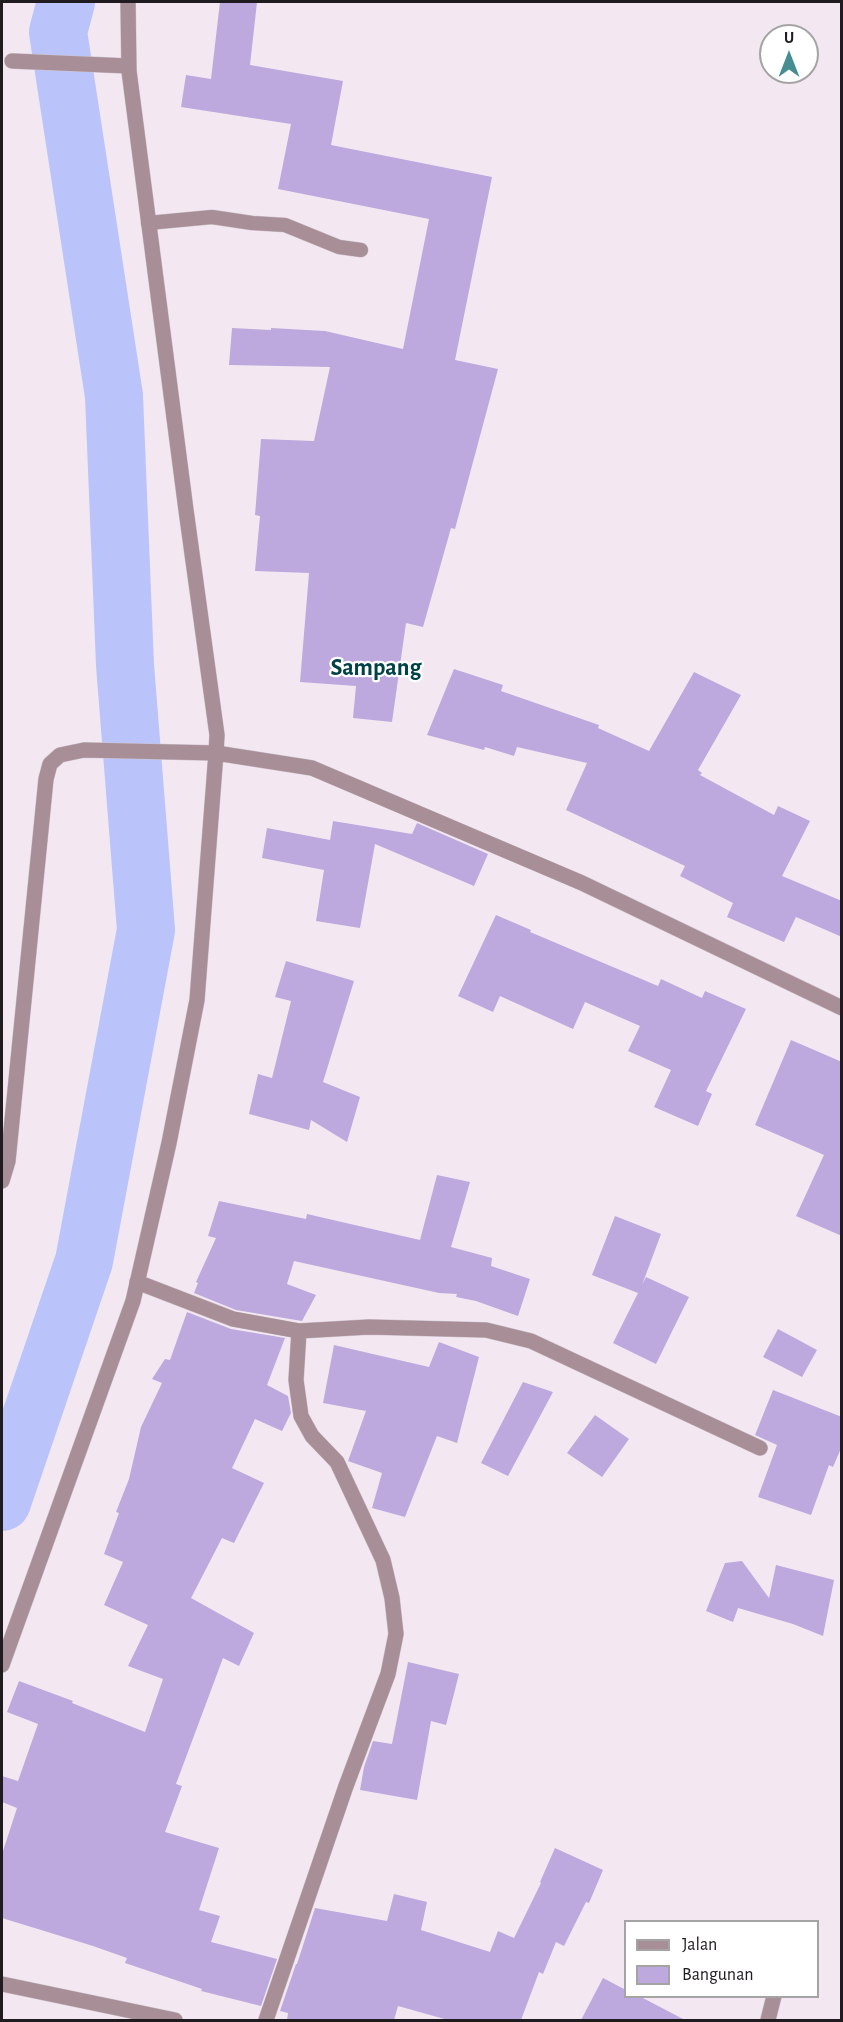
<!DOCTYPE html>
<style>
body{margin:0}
#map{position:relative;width:843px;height:2022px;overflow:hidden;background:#f3e8f2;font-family:"Alegreya Sans",sans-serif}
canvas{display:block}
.frame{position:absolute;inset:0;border:3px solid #1f1b1f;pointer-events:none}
.legend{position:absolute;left:624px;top:1920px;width:195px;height:78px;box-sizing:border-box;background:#fff;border:2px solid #a5a4a5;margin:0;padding:8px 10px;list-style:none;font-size:18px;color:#1f1b1f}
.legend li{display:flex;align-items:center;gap:12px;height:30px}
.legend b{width:30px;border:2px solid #a5a4a5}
.north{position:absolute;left:759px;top:24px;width:60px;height:60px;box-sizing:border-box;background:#fff;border:2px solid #a5a4a5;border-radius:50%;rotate:0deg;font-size:16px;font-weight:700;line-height:24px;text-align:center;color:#1f1b1f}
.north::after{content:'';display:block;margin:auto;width:21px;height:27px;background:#458d90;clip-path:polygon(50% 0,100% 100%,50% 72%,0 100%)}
</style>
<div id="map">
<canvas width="843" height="2022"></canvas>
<div class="frame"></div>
<ul class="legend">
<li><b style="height:8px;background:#a88e97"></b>Jalan</li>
<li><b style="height:16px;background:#bda9dd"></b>Bangunan</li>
</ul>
<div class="north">U</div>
</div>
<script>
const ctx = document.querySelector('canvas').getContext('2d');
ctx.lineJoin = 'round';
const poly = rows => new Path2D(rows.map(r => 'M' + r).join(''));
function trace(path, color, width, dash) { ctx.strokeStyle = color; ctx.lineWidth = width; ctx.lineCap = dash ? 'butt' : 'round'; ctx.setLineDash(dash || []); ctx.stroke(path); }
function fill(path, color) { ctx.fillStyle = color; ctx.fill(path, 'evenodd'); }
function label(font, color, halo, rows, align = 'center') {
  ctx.font = font + ' "Alegreya Sans",sans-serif'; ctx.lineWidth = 4.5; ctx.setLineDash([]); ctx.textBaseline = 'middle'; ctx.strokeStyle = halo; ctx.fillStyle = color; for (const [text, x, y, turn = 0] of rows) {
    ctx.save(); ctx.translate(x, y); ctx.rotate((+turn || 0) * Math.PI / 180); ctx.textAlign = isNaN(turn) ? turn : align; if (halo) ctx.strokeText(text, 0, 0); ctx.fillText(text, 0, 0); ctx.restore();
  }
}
trace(poly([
 [2,1502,84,1261,146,930,125,665,114,396,58,32,66,2]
]), '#bac4fa', 58);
fill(poly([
 [220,2,257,2,250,65,343,81,331,145,492,177,455,360,498,369,455,529,451,528,423,627,406,623,392,722,353,718,356,686,300,682,309,573,255,571,260,516,255,515,261,439,314,441,330,367,229,365,232,328,271,330,271,328,325,331,403,349,429,219,278,189,291,124,181,107,186,75,211,79],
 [454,669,503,685,501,691,599,725,598,728,649,751,694,672,741,695,698,770,702,773,700,775,774,815,778,806,810,821,782,876,842,901,842,937,796,917,784,942,727,917,733,903,680,876,685,866,566,810,587,763,517,747,514,756,485,747,484,750,427,735],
 [333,821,412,834,417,823,488,854,474,886,375,844,360,928,316,921,324,870,262,858,267,828,330,840],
 [496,915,531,930,530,932,658,986,661,979,702,998,705,991,746,1009,706,1091,712,1094,698,1126,654,1107,671,1070,628,1051,640,1026,585,1002,573,1029,500,996,493,1012,458,996],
 [286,961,354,981,323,1082,360,1097,347,1142,311,1120,309,1130,249,1114,258,1074,272,1078,291,1001,275,997],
 [791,1040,842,1062,842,1236,796,1216,824,1155,755,1125],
 [437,1175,470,1182,451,1247,492,1258,491,1266,530,1279,518,1316,476,1301,456,1297,457,1294,439,1293,294,1261,287,1284,316,1295,302,1321,236,1310,194,1293,198,1283,196,1282,216,1238,208,1236,219,1201,306,1219,307,1214,420,1240],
 [615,1216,661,1234,642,1285,646,1277,689,1297,656,1364,613,1343,638,1293,592,1275],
 [187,1312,231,1329,285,1338,267,1385,288,1396,291,1413,282,1431,255,1419,232,1468,264,1483,234,1543,222,1538,191,1598,254,1633,239,1666,223,1658,176,1784,182,1786,165,1832,219,1848,199,1910,220,1916,211,1942,277,1959,261,2006,201,1991,202,1989,125,1963,127,1958,93,1946,2,1918,2,1854,17,1808,2,1802,2,1776,18,1781,38,1724,7,1712,19,1681,73,1701,72,1703,145,1732,163,1679,128,1666,148,1625,104,1605,123,1562,104,1554,119,1513,116,1512,129,1479,141,1427,162,1383,152,1379,165,1359,170,1360],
 [778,1329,817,1350,802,1377,763,1357],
 [439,1342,479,1357,457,1443,437,1436,405,1517,372,1508,382,1473,348,1461,366,1411,323,1403,334,1345,429,1367],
 [523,1382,553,1392,508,1476,481,1463],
 [773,1390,842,1417,842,1446,833,1467,829,1465,811,1515,758,1497,777,1445,755,1435],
 [595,1415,629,1439,602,1477,567,1453],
 [742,1561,769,1598,776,1565,834,1580,823,1636,793,1624,738,1608,733,1622,706,1611,725,1563],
 [408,1662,459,1674,446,1725,431,1721,417,1800,360,1790,364,1767,373,1741,392,1744],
 [555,1848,603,1870,589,1903,586,1902,564,1946,556,1942,543,1974,539,1972,521,2020,448,2020,398,2006,394,2020,287,2020,288,2013,280,2011,296,1964,297,1964,315,1908,387,1921,394,1894,427,1902,421,1930,490,1952,498,1931,514,1938,541,1883,540,1882],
 [603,1978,626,1990,626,1996,639,1996,685,2020,581,2020]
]), '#bda9dd');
const service = poly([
 [148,223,212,217,252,223,285,225,339,247,361,250]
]);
const minor = poly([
 [12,61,129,66],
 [2,1181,8,1161,46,779,50,764,60,755,84,750,216,753,217,735,186,510,129,71,128,2],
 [137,1282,233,1319,299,1331,369,1327,486,1330,531,1341,760,1448],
 [2,1984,175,2020],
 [266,2020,346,1786,388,1674,396,1634,392,1598,383,1560,337,1462,312,1436,301,1416,296,1380,299,1331],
 [768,2020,774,1996]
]);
const tertiary = poly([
 [2,1665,133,1301,169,1143,197,1000,216,753,312,768,582,883,842,1008]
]);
trace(service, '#cdc3cc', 15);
trace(minor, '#cdc3cc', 16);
trace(tertiary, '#cdc3cc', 16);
trace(service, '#a88e97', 14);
trace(minor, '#a88e97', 15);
trace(tertiary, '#a88e97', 15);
label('bold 24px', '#004245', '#fff', [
 ["Sampang",376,668]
]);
</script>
